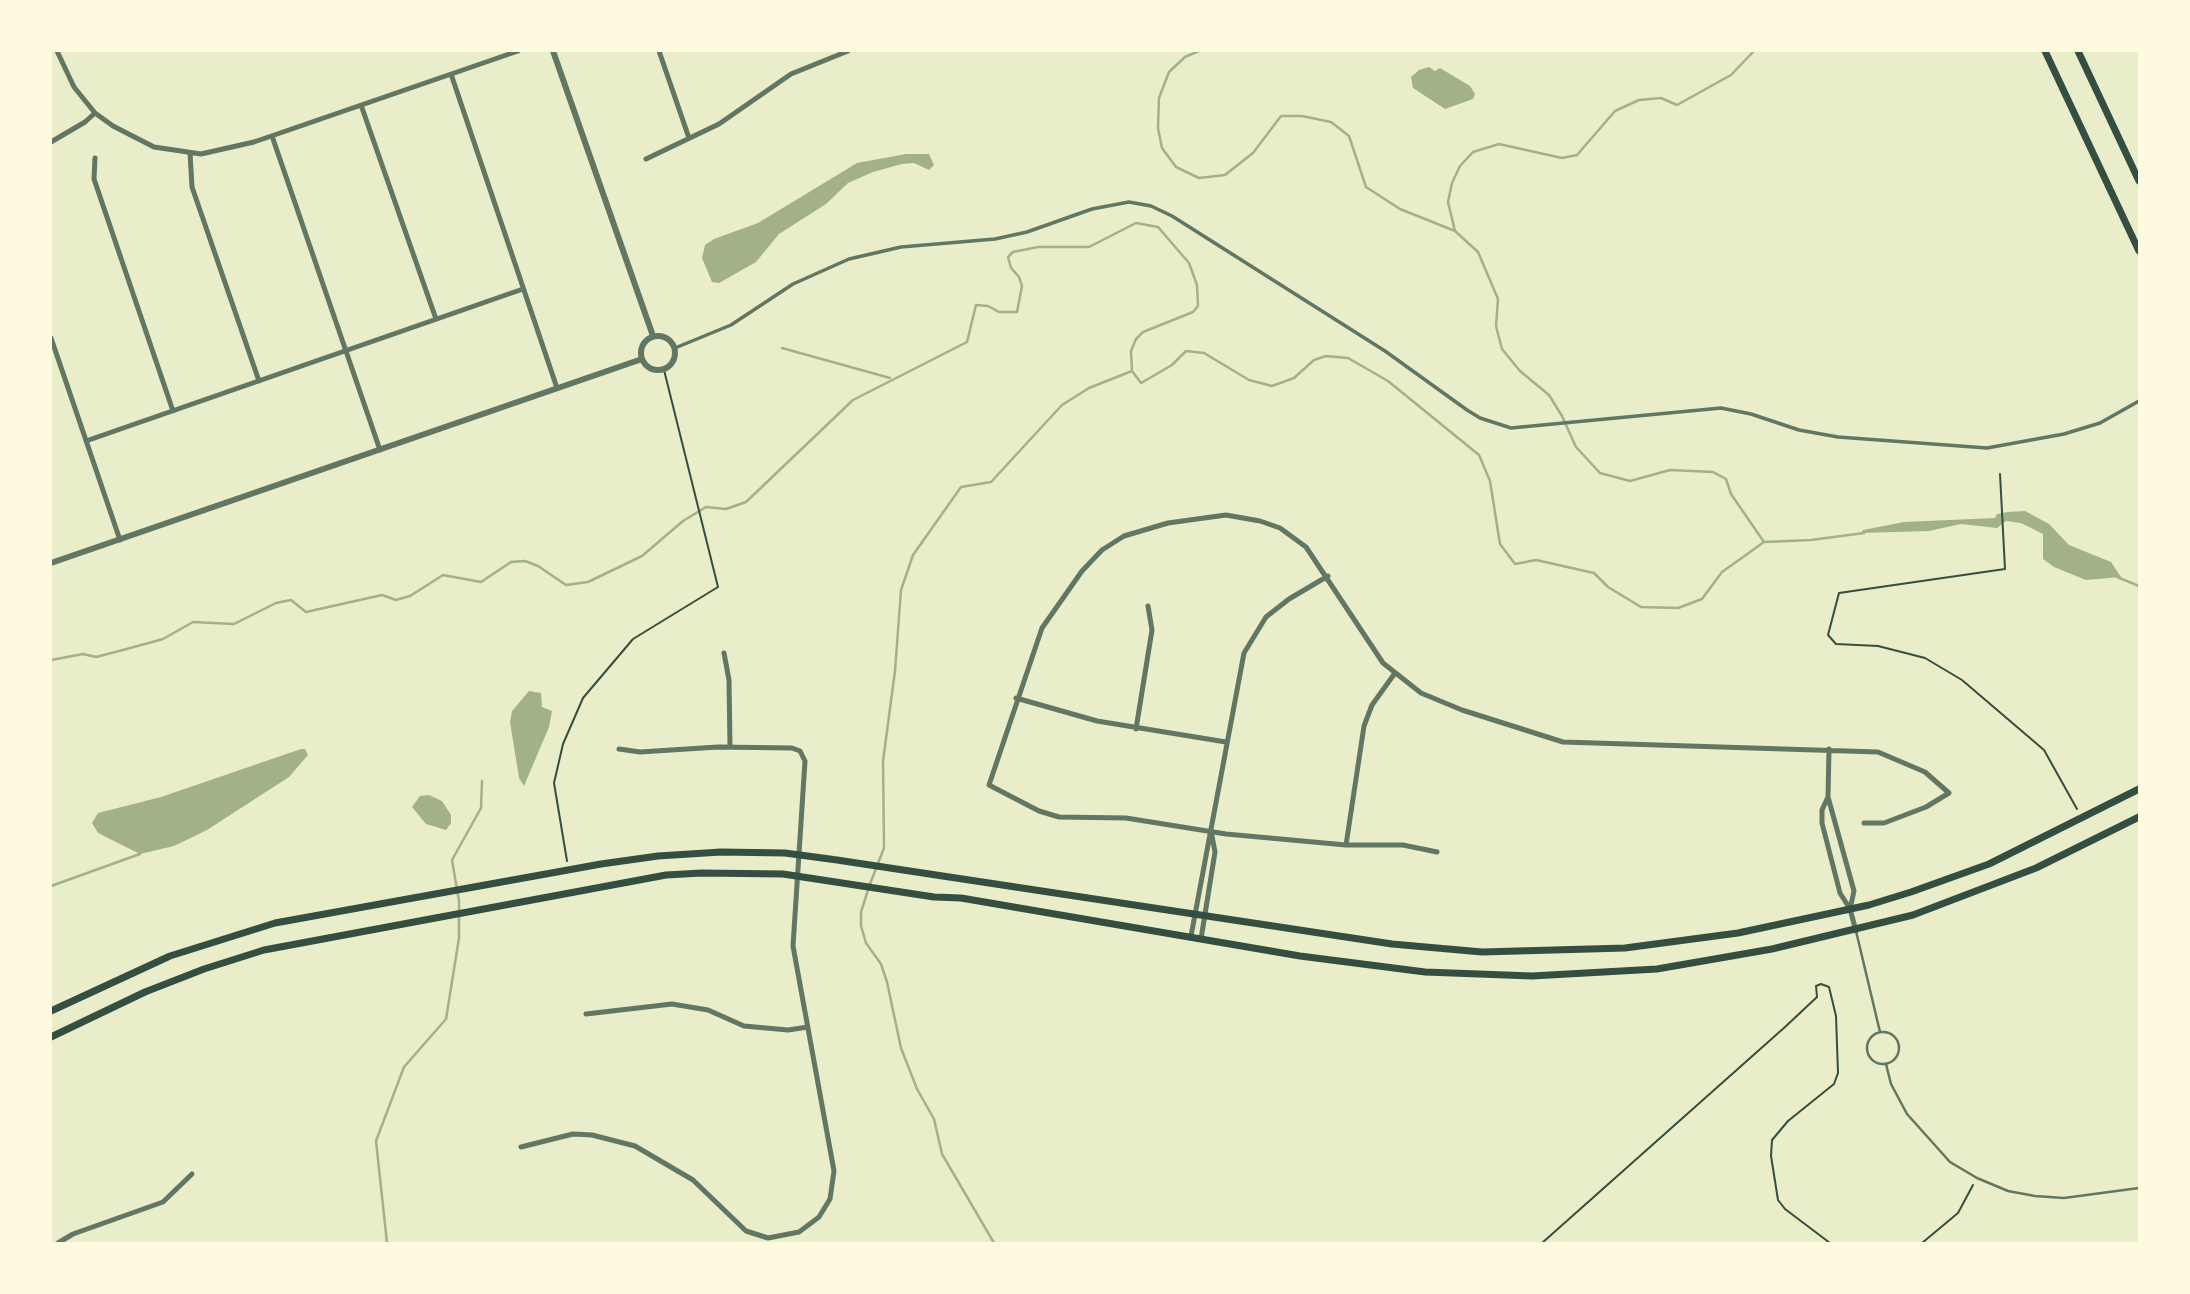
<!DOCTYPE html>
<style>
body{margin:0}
#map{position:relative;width:2190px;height:1294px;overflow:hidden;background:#e9edc9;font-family:"Noto Serif",serif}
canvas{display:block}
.frame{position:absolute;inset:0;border:52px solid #fefae0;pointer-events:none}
</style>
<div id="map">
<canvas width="2190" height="1294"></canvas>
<div class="frame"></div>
</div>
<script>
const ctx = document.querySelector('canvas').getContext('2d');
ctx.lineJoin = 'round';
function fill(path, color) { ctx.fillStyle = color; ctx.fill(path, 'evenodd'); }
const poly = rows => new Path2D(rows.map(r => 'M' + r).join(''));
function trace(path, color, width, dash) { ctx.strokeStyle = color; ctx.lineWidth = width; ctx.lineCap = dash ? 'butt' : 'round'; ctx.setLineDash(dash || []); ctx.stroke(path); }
fill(poly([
 [1429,67,1435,71,1440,68,1470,86,1475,94,1473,99,1445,109,1413,88,1411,77,1419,70],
 [906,154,929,154,934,165,929,170,914,163,902,164,873,172,848,183,826,204,779,234,756,262,719,283,712,282,702,258,705,245,714,239,758,223,857,163],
 [2025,511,2049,524,2069,545,2111,562,2121,577,2086,580,2054,567,2043,559,2043,534,2021,523,2006,521,1997,528,1961,524,1929,531,1861,533,1863,530,1904,522,1995,518,1997,514,2007,512],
 [529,691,541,693,542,707,552,711,549,727,524,786,519,778,510,722,512,711],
 [301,749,305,749,308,755,289,777,207,830,174,846,140,854,98,833,92,823,98,813,161,797],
 [429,795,442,801,451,815,451,823,446,830,426,824,412,807,420,796]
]), '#a3b18a');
trace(poly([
 [1199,51,1185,57,1169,72,1159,98,1158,128,1162,148,1176,167,1199,178,1225,175,1253,153,1281,116,1302,116,1331,122,1349,136,1366,187,1400,209,1455,231,1478,252,1498,299,1496,326,1502,349,1520,371,1549,395,1562,416,1576,447,1600,473,1630,481,1670,470,1713,472,1726,479,1731,494,1764,542,1811,540,1864,533],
 [1455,231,1448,202,1452,183,1460,166,1473,152,1499,144,1562,158,1577,155,1615,111,1639,100,1661,98,1677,105,1731,75,1754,51],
 [782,348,890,378],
 [2117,577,2139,586],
 [51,660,83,654,96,657,123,650,163,639,193,622,234,624,276,603,291,600,306,612,382,595,396,600,410,596,443,575,481,582,511,562,525,561,538,566,566,585,588,582,642,556,683,521,706,507,726,509,746,502,853,400,967,342,976,305,988,306,999,312,1017,312,1022,286,1019,277,1011,268,1008,257,1013,252,1038,247,1089,247,1136,223,1158,227,1189,263,1197,285,1198,306,1193,312,1143,332,1136,339,1131,351,1132,371,1141,383,1172,365,1186,351,1204,353,1249,380,1272,386,1294,378,1314,360,1326,356,1348,358,1388,381,1479,455,1490,481,1500,544,1515,564,1536,560,1594,573,1608,587,1641,607,1678,608,1702,599,1722,572,1764,542],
 [870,884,884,848,883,761,895,671,901,590,913,555,961,487,991,482,1062,405,1089,388,1132,371],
 [51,886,140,854],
 [868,890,861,912,861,926,866,943,881,964,887,982,901,1048,917,1089,934,1119,942,1154,994,1243],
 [387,1243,376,1141,404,1067,446,1019,459,938,459,901,452,860,481,808,482,781]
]), '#a3b18a', 2.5);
trace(poly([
 [1322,51,1342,51],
 [2000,474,2005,569,1839,593,1828,635,1836,644,1878,646,1925,658,1962,680,2044,750,2077,809],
 [567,861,554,783,563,744,583,698,633,639,718,587,664,370],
 [1542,1243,1785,1027,1817,997,1816,986,1821,984,1829,987,1836,1016,1838,1073,1834,1084,1788,1121,1772,1140,1771,1156,1778,1200,1785,1209,1830,1243],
 [1922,1243,1958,1213,1973,1185]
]), '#344e41', 2);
trace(poly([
 [1856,931,1880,1032],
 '1867 1048a16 16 0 1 1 32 0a16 16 0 1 1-32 0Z',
 [1886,1064,1891,1084,1907,1114,1950,1162,1977,1178,2008,1191,2035,1196,2064,1198,2139,1188]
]), '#617663', 2.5);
trace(poly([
 [675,348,731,325,793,284,849,259,901,247,995,239,1027,232,1092,209,1129,202,1151,206,1172,216,1385,351,1467,410,1480,418,1511,428,1721,408,1751,414,1799,430,1838,437,1987,448,2064,434,2100,423,2139,401]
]), '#617663', 3.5);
trace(poly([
 [57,51,74,87,95,113,113,126,154,147,201,154,254,142,518,51],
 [659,51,689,138],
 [451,74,557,388],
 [361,105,436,319],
 [272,136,380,450],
 [51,142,85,122,95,113],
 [190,153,192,187,259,381],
 [95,158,94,179,173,411],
 [646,159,719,124,791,74,848,51],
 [51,338,120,540],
 [86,441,523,289],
 [724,653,729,680,730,747],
 [1016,698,1097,721,1226,742],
 [1136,729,1152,630,1148,606],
 [1829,749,1828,797,1822,810,1822,823,1840,893,1850,909,1856,931],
 [1828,797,1854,891,1850,909],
 [1346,845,1364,726,1372,705,1395,673],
 [1437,852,1403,845,1346,845,1226,834,1126,818,1059,817,1039,811,989,785,1042,628,1082,571,1102,550,1124,536,1168,523,1226,515,1260,521,1280,528,1306,547,1383,663,1421,693,1462,710,1563,742,1878,752,1925,772,1949,793,1926,807,1884,823,1864,823],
 [1191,936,1244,653,1266,617,1289,599,1328,576],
 [1201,939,1215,852,1212,836],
 [586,1014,672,1004,708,1010,744,1026,788,1030,808,1027],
 [521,1147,573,1134,592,1135,635,1146,693,1180,746,1231,768,1238,799,1232,819,1217,830,1199,834,1171,793,946,805,761,800,751,792,748,718,747,640,752,619,749],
 [58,1243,73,1234,163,1202,192,1174]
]), '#617663', 5);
trace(poly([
 [553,51,653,336],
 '641 353a17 17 0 1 1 34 0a17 17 0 1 1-34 0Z',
 [51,563,642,359]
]), '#617663', 6);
trace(poly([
 [2045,51,2139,251],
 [2078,51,2139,181],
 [51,1011,170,956,275,923,601,864,658,856,721,852,785,853,837,860,1392,944,1482,952,1625,948,1738,933,1869,905,1911,892,1989,864,2139,789],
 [51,1037,145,992,204,969,264,950,666,875,702,873,783,874,934,897,961,898,1300,956,1425,972,1532,976,1657,969,1772,949,1913,915,2036,868,2139,817]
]), '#344e41', 7);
</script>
